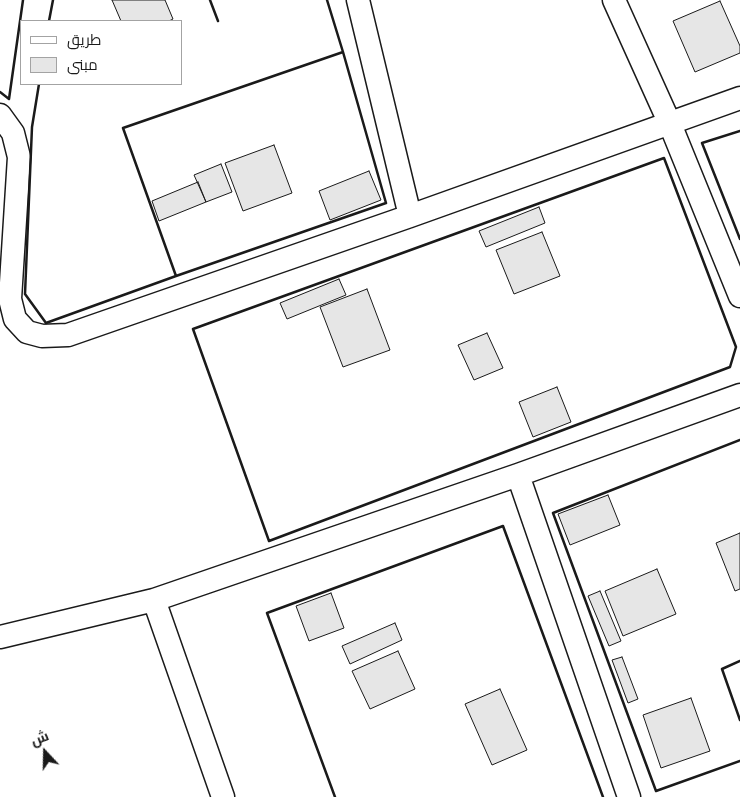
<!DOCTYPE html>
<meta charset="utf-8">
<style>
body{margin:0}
#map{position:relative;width:740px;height:797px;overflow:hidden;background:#fff;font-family:"Roboto Condensed",Cairo,sans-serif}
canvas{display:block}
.legend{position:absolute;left:20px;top:20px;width:162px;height:65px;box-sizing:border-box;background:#fff;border:1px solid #a3a3a3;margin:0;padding:6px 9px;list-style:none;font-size:15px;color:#1a1a1a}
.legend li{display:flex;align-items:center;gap:10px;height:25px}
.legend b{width:25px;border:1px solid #a3a3a3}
.north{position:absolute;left:20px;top:727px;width:50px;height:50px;-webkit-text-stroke:4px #fff;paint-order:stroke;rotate:339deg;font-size:14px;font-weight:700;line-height:20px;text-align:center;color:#1a1a1a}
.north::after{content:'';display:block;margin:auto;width:18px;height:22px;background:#1a1a1a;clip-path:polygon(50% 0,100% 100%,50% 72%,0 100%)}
</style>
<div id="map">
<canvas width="740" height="797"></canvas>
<ul class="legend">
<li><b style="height:6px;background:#fff"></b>طريق</li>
<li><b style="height:14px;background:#e6e6e6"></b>مبنى</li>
</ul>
<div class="north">ش</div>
</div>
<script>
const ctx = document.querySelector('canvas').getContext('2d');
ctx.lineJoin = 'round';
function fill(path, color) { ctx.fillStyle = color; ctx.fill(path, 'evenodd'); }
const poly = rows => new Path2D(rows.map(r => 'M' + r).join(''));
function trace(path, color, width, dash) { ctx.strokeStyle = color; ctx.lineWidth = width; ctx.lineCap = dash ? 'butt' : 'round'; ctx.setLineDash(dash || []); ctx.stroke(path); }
const building = poly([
 [112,0,165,0,173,19,169,21,121,21,112,0],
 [720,1,740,46,740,53,695,72,673,21,720,1],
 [274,145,292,193,243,211,225,163,274,145],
 [221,164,232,192,206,202,194,175,221,164],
 [369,171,381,200,330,220,319,191,369,171],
 [198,182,206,202,159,221,152,201,198,182],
 [539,207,545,223,486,247,479,231,539,207],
 [542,232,560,276,514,294,496,250,542,232],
 [339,279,346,295,287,319,280,303,339,279],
 [367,289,390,350,343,367,320,307,367,289],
 [487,333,503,368,474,380,458,345,487,333],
 [557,387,571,422,533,437,519,402,557,387],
 [608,495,620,525,570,545,558,514,608,495],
 [740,533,740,589,735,591,716,543,740,533],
 [657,569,676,614,623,636,605,591,657,569],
 [600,591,621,641,609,646,588,596,600,591],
 [331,593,344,628,309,641,296,606,331,593],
 [395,623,402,640,350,664,342,646,395,623],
 [398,651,415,689,370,709,352,671,398,651],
 [622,657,638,699,628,703,612,660,622,657],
 [500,689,527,750,492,765,465,704,500,689],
 [691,698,710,751,661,768,643,715,691,698]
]);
fill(building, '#e6e6e6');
trace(building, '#1a1a1a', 1);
const minor = poly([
 [358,0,410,216],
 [614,0,670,124,740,296],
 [0,115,13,133,19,157,10,299,15,319,27,332,42,336,68,335,410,216,740,98],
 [518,475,629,797],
 [154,600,223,797],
 [0,637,154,600,518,475,740,395]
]);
trace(minor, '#1a1a1a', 25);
trace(minor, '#fff', 22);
trace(poly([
 [210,0,218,21],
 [49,21,53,0],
 [39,84,32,127,25,294,46,323,176,276,123,128,343,52,327,0],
 [0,92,9,99,23,0],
 [740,131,702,143,740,239],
 [664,158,736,347,730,367,269,541,193,329,664,158],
 [176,276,386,203,343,52],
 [740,440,553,513,656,791,740,761],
 [740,661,722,669,740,720],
 [335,797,267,613,503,526,603,797]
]), '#1a1a1a', 2.5);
</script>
